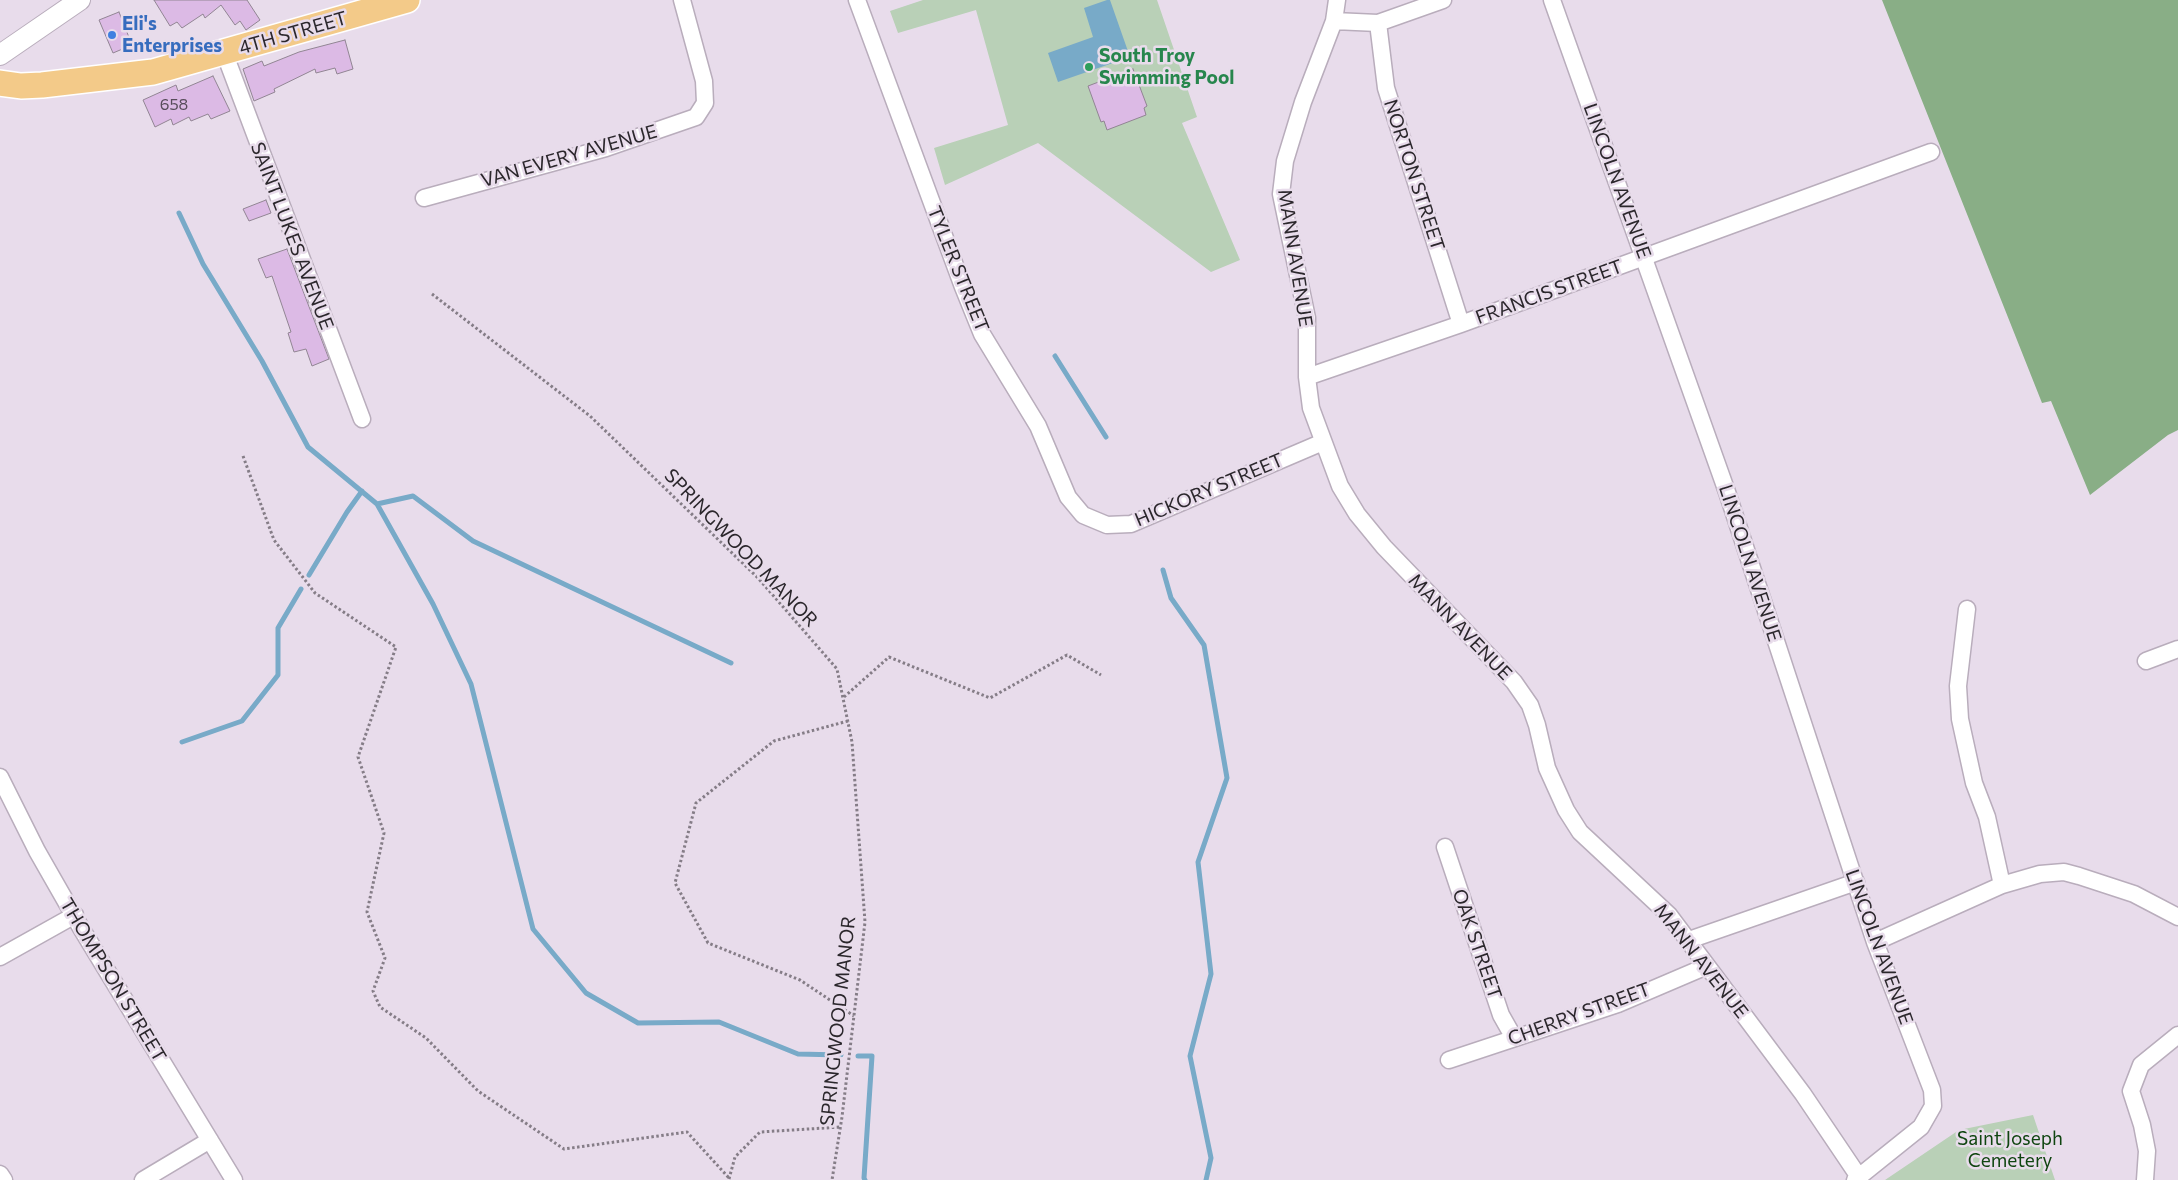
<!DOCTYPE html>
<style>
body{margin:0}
canvas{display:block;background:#e8dceb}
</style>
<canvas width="2178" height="1180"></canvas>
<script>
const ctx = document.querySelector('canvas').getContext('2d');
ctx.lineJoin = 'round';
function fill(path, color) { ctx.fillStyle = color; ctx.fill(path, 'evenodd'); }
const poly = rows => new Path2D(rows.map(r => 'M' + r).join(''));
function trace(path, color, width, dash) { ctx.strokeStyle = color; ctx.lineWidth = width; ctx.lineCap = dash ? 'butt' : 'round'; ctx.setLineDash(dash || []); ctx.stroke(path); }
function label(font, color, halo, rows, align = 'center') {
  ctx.font = font + ' Commissioner,sans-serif'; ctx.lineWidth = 5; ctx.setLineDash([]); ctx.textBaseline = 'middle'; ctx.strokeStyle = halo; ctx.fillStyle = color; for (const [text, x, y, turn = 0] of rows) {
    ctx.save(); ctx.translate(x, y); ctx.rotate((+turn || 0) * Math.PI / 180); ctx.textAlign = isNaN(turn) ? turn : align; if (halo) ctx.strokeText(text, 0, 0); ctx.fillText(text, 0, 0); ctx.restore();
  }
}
fill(poly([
 [923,0,1157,0,1197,117,1182,123,1240,260,1211,272,1038,143,945,185,934,148,1008,125,976,10,898,33,890,11],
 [2033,1115,2055,1180,1885,1180,1959,1130]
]), '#b9d0b7');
fill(poly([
 [1882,0,2178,0,2178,430,2168,435,2090,495,2051,401,2042,403]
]), '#89ae86');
fill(poly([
 [1107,0,1110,0,1130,57,1058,82,1048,53,1093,37,1084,8]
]), '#78aac8');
trace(poly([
 [179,213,203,264,262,361,308,447,377,504,433,604,471,684,533,929,586,993,638,1023,719,1022,798,1054,841,1055],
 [1055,356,1106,437],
 [377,504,413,496,473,541,731,663],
 [1163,570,1171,598,1204,645,1227,778,1198,862,1211,974,1190,1056,1211,1158,1206,1180],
 [309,575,347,512,362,491],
 [182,742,242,721,278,675,278,628,301,589],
 [858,1056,872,1056,864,1178,865,1180]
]), '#78aac8', 5);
const building = poly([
 [154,0,247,0,260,20,246,30,240,21,235,25,221,5,205,18,203,14,182,28,177,22,170,26,154,0],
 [119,12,132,45,113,53,99,20,119,12],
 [345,40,353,69,337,74,335,68,316,73,315,69,274,89,275,92,254,101,243,69,262,61,264,66,299,52,345,40],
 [1133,69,1147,106,1144,108,1146,115,1107,130,1104,121,1101,122,1088,86,1133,69],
 [213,76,230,111,211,119,208,114,191,121,189,117,173,125,171,119,155,127,143,100,176,85,178,91,213,76],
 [266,200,271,213,249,221,243,209,266,200],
 [287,249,329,359,312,366,306,349,294,352,288,333,291,332,272,276,266,278,258,259,287,249]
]);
fill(building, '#dcbae5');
trace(building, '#918593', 1);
const minor = poly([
 [857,0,963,287,982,334,1038,426,1068,497,1083,515,1107,525,1131,524,1323,442],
 [1337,0,1334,21,1303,102,1285,161,1281,194,1307,318,1307,377,1311,408,1340,486,1357,514,1384,547,1514,682,1530,705,1537,725,1547,768,1566,810,1580,832,1669,915,1803,1094,1859,1177],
 [1552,0,1727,492,1875,942,1932,1090,1933,1106,1921,1127,1855,1180],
 [1334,21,1378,23,1443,0],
 [1378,23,1386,88,1461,324],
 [224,52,362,419],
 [424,198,606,148,696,117,705,103,704,81,682,0],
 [1307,377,1461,324,1931,152],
 [1967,609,1958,686,1960,719,1974,783,1987,817,2002,885],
 [2146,661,2178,649],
 [0,777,37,851,81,928,234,1180],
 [1445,847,1501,1015,1514,1038],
 [1689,940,1856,882],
 [1875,942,2002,885,2040,874,2064,872,2079,876,2134,894,2178,917],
 [0,957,75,915],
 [1449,1060,1618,1004,1707,966],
 [0,1174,4,1180],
 [143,1180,210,1140],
 [2145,1180,2147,1151,2142,1125,2131,1091,2141,1065,2178,1035]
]);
const tertiary = poly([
 [0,55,80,0]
]);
const primary = poly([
 [0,83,21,86,42,85,153,72,407,0]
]);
trace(minor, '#b9adbc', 19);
trace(tertiary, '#b9adbc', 22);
trace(primary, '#fff', 28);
trace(poly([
 [432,294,590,416,758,578,837,669,852,742,865,922,842,1117,832,1180],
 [243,456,274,540,315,593,396,647,358,757,384,833,367,912,385,958,373,991,380,1007,426,1038,478,1091,564,1149,687,1132,729,1178],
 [844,697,889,657,990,698,1067,655,1101,675],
 [848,721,774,741,696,803,675,883,708,943,800,980,854,1016],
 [729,1179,735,1157,760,1132,841,1127]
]), '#857d87', 3, [2.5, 2.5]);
trace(minor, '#fff', 16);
trace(tertiary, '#fff', 20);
trace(primary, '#f3ca89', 25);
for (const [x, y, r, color] of [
 [112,35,5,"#3f7fe0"],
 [1089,67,5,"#2e9e5b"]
]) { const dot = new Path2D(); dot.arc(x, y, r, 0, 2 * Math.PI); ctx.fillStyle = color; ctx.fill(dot); trace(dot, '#e8dceb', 2); }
label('16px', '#574c5a', null, [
 ["658",174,105]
]);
label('bold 19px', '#366cbe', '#e8dceb', [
 ["Eli's",122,24],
 ["Enterprises",122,46]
], 'left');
label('19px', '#2b272c', '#e8dceb', [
 ["4TH STREET",293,33,-16],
 ["VAN EVERY AVENUE",569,156,-16],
 ["NORTON STREET",1414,175,72],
 ["LINCOLN AVENUE",1617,181,70],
 ["SAINT LUKES AVENUE",292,236,69],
 ["MANN AVENUE",1295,258,81],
 ["TYLER STREET",958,269,68],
 ["FRANCIS STREET",1549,292,-20],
 ["HICKORY STREET",1209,490,-23],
 ["SPRINGWOOD MANOR",741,548,46],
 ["LINCOLN AVENUE",1750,563,72],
 ["MANN AVENUE",1460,627,46],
 ["OAK STREET",1477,944,71],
 ["LINCOLN AVENUE",1879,947,70],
 ["MANN AVENUE",1701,961,52],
 ["THOMPSON STREET",113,980,59],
 ["CHERRY STREET",1579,1014,-20],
 ["SPRINGWOOD MANOR",838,1021,-84]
]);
label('bold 19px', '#27864d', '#e8dceb', [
 ["South Troy",1099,56],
 ["Swimming Pool",1099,78]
], 'left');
label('19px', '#0f4510', '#e8dceb', [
 ["Saint Joseph",2010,1139],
 ["Cemetery",2010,1161]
]);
</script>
